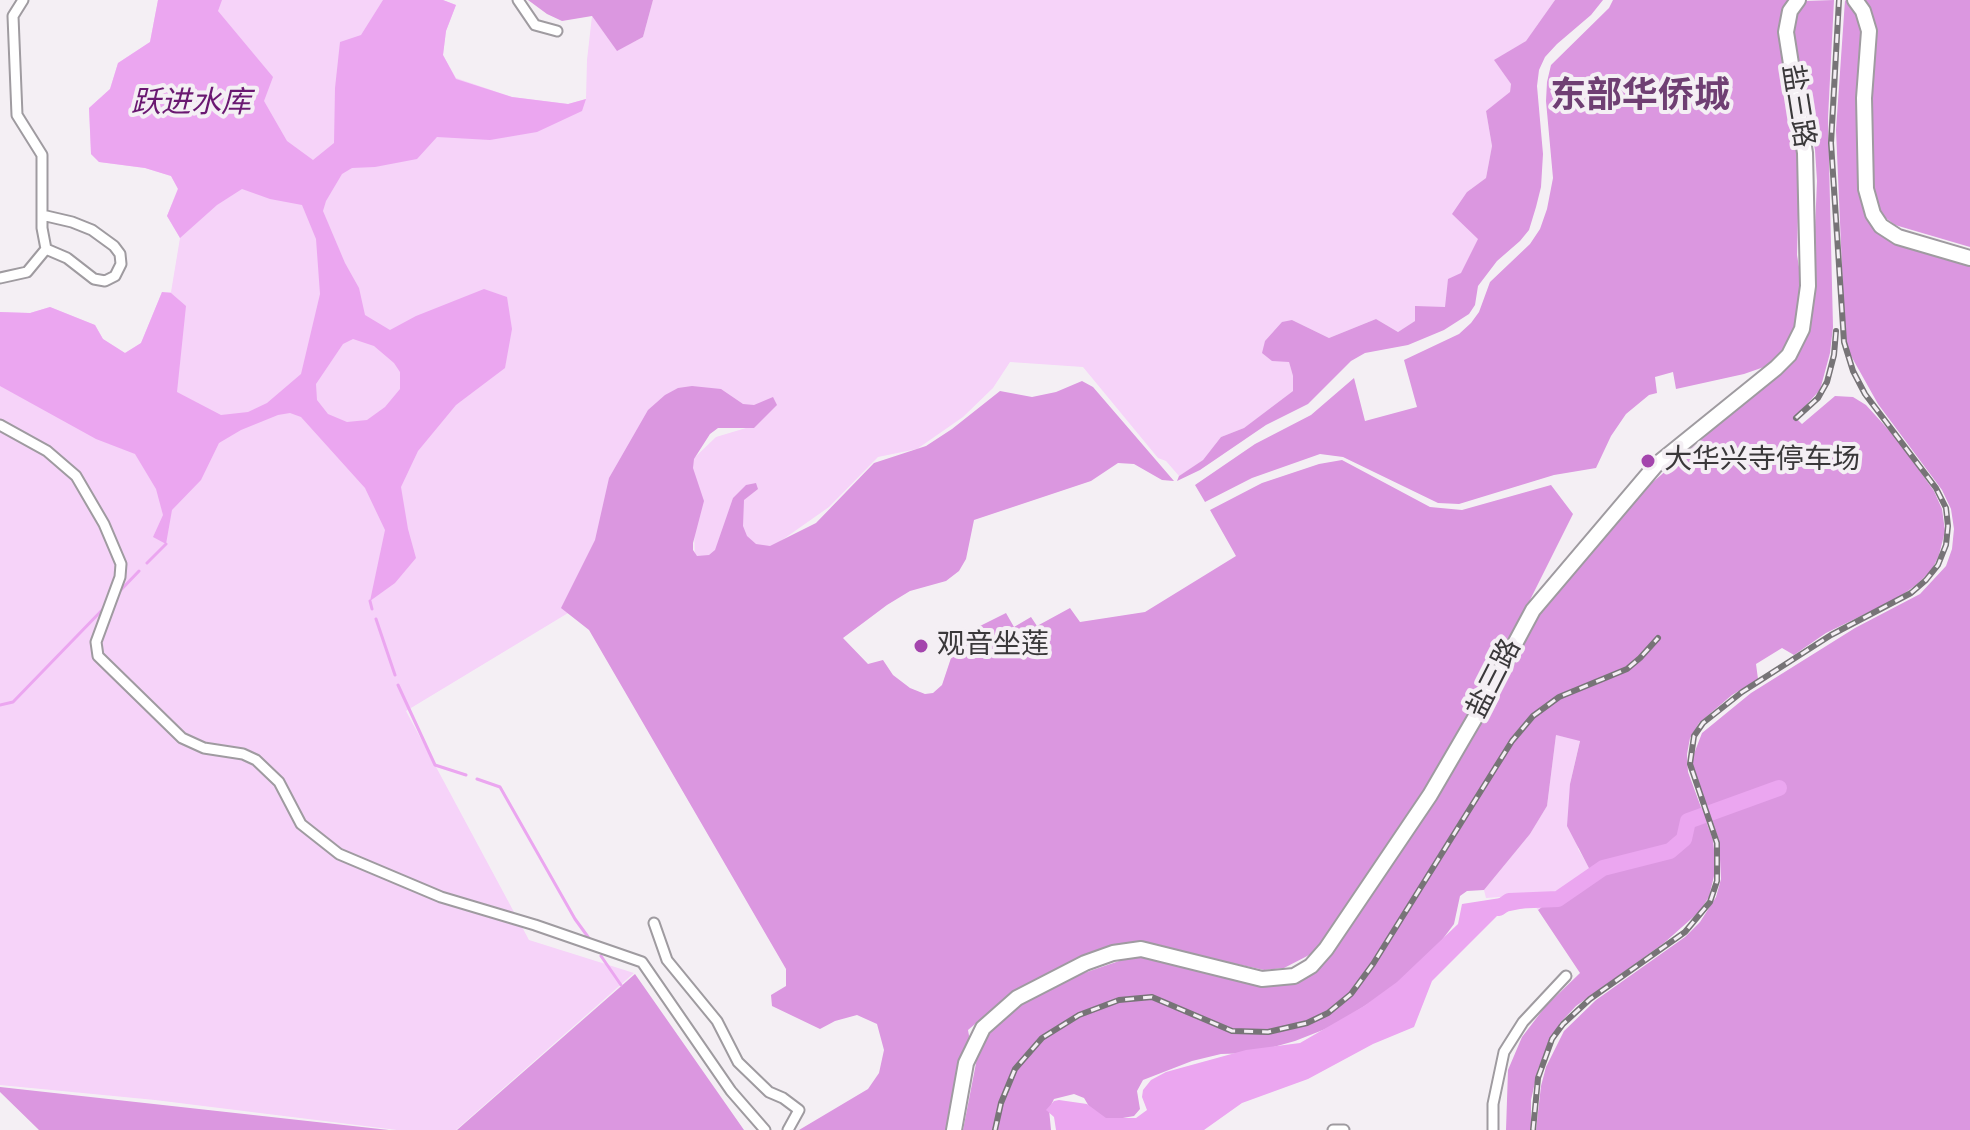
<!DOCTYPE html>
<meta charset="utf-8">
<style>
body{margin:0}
canvas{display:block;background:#f4eff4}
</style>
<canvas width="1970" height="1130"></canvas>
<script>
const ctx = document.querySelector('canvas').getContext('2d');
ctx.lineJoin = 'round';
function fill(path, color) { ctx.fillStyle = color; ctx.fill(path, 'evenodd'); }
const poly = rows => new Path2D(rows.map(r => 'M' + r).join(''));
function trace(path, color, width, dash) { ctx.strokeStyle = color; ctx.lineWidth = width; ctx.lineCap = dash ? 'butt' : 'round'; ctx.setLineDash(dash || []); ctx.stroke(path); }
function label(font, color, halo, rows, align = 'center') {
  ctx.font = font + ' "DejaVu Sans","Noto Sans SC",sans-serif'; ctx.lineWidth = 8; ctx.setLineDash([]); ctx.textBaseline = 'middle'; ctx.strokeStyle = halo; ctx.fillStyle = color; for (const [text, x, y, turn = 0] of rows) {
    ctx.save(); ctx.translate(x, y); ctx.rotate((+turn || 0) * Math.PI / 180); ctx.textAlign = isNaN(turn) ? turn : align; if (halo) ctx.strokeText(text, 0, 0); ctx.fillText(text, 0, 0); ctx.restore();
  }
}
fill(poly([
 [158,0,443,0,456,5,446,31,443,55,456,78,512,97,568,104,586,99,587,60,592,16,617,50,643,37,653,0,1555,0,1526,41,1495,60,1511,84,1510,93,1486,111,1492,146,1486,178,1467,192,1479,239,1446,307,1415,321,1398,332,1376,319,1329,338,1292,320,1289,362,1293,376,1293,391,1244,428,1221,437,1203,460,1179,476,1166,461,1158,458,1083,367,1010,362,993,388,963,417,917,449,878,457,829,507,768,550,695,562,692,460,716,437,746,428,720,397,578,607,406,711,529,940,634,973,456,1130,397,1130,155,1100,0,1085,0,312,30,313,50,307,95,325,103,339,125,353,141,343,162,292,171,292,180,238,167,216,178,188,171,176,145,168,99,162,91,154,89,108,110,89,118,63,150,42],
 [1556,735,1580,740,1570,784,1578,849,1591,870,1538,910,1526,895,1486,898,1484,890,1530,834,1547,806]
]), '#f6d3f9');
fill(poly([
 [528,0,653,0,643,37,617,51,592,16,562,21,547,14],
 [1555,0,1603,0,1591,15,1557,44,1545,57,1539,70,1537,86,1543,154,1541,187,1536,207,1529,230,1520,241,1497,261,1478,286,1475,305,1469,314,1444,330,1408,345,1365,353,1351,361,1308,404,1266,425,1200,470,1177,481,1179,476,1203,460,1221,437,1244,428,1293,391,1293,376,1289,362,1272,361,1262,353,1265,341,1282,322,1292,320,1329,338,1376,319,1398,332,1415,321,1415,306,1445,307,1448,279,1461,273,1478,239,1452,214,1467,192,1486,178,1492,146,1486,111,1510,92,1511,84,1494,60,1526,41],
 [1613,0,1791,0,1805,193,1798,215,1797,255,1801,279,1800,306,1796,327,1789,344,1780,355,1764,367,1744,374,1676,389,1673,372,1655,377,1657,393,1649,395,1626,414,1611,436,1596,468,1554,475,1459,504,1438,503,1343,457,1320,454,1252,478,1205,502,1195,485,1255,444,1311,415,1354,378,1365,421,1417,407,1404,360,1459,334,1471,323,1479,312,1490,282,1530,244,1540,229,1547,209,1553,178,1546,101,1547,82,1551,65,1609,8],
 [1834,0,1828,118,1833,327,1830,353,1820,390,1795,417,1802,424,1835,396,1853,397,1866,405,1896,438,1934,491,1942,509,1945,531,1939,555,1932,570,1916,585,1898,598,1826,633,1794,655,1782,648,1756,664,1758,679,1732,695,1699,723,1690,738,1687,754,1688,772,1713,840,1715,859,1714,876,1709,897,1699,912,1664,943,1576,1006,1560,1023,1538,1069,1531,1100,1531,1130,1506,1130,1508,1070,1522,1037,1545,1007,1580,973,1538,910,1590,870,1567,826,1570,784,1580,741,1556,735,1547,806,1530,834,1484,890,1467,891,1460,896,1454,924,1433,952,1390,990,1333,1026,1295,1041,1252,1053,1221,1054,1192,1061,1143,1080,1137,1091,1140,1109,1134,1116,1106,1121,1090,1108,1084,1098,1074,1094,1054,1099,1049,1109,1051,1130,963,1130,978,1053,989,1032,1004,1016,1024,1002,1081,974,1125,959,1143,957,1159,958,1265,982,1306,973,1426,813,1456,764,1528,625,1540,607,1645,489,1789,363,1802,345,1811,323,1817,181,1815,150,1796,56,1793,28,1796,16,1805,1],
 [1845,0,1855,8,1863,35,1858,107,1878,226,1970,262,1970,1130,1536,1130,1541,1086,1546,1067,1564,1031,1596,1000,1685,937,1700,922,1716,897,1721,879,1719,840,1694,773,1692,759,1702,733,1751,693,1855,628,1920,594,1946,566,1952,549,1954,529,1951,509,1942,490,1878,404,1850,354,1845,337,1836,130],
 [1864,0,1970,0,1970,247,1895,225,1882,215,1875,204,1871,189,1869,132,1873,20],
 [1082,381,1093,387,1174,481,1162,480,1134,464,1118,463,1091,481,974,520,966,559,959,571,946,581,910,591,887,605,843,638,868,664,883,660,893,675,910,688,925,694,933,693,942,685,958,637,1006,613,1014,627,1031,617,1037,626,1070,608,1080,622,1145,612,1236,556,1210,510,1262,483,1319,464,1342,460,1430,507,1462,510,1551,485,1573,514,1479,702,1433,783,1329,938,1315,952,1284,968,1264,970,1146,944,1119,945,1093,952,1006,998,968,1030,970,1041,952,1130,799,1130,868,1089,879,1073,884,1050,877,1024,857,1015,835,1021,820,1029,772,1006,771,995,786,986,786,969,589,630,561,608,595,540,609,478,648,410,665,395,678,388,692,386,721,389,743,404,754,405,773,397,777,405,754,428,718,428,710,434,694,459,693,468,704,501,693,543,693,550,697,556,709,555,715,550,733,498,746,485,756,483,758,489,744,500,743,526,747,536,756,544,770,546,816,523,874,463,926,446,952,429,1000,391,1032,397,1056,392],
 [635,974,744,1130,457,1130],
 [0,1087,389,1130,39,1130,0,1092]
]), '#db97e0');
fill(poly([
 [158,0,222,0,218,11,273,77,264,101,287,141,313,160,334,143,335,88,340,42,361,35,383,0,443,0,456,5,446,31,443,55,456,79,512,97,568,104,586,99,582,111,537,132,490,140,437,137,417,159,375,167,352,168,342,174,326,201,323,211,345,263,359,288,365,315,390,330,416,316,484,289,507,297,512,329,505,368,456,405,418,451,401,487,408,529,416,558,395,583,370,601,385,530,365,488,301,417,290,413,278,415,241,430,219,443,201,480,172,510,166,544,153,537,163,515,156,489,135,454,96,439,0,386,0,312,30,313,50,307,95,325,103,339,125,353,141,343,162,292,171,293,186,306,177,392,221,415,248,412,267,403,301,374,320,294,316,239,302,205,270,199,242,189,217,205,180,238,167,216,178,189,171,176,145,168,99,162,91,154,89,108,110,89,118,63,150,42],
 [353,339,374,346,394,363,400,372,400,389,385,407,367,420,347,422,328,414,317,400,316,384,343,344],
 [1507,897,1530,907,1500,913,1432,981,1414,1027,1373,1044,1308,1079,1242,1103,1204,1130,1056,1130,1054,1117,1046,1110,1054,1101,1059,1100,1087,1104,1106,1118,1136,1118,1147,1110,1142,1097,1143,1090,1151,1080,1166,1072,1246,1050,1300,1043,1364,1006,1397,982,1458,924,1462,904]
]), '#eba6f0');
trace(poly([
 [147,563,166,544],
 [117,594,139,571],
 [370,601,372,609],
 [376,619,395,675],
 [398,685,435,765,466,775],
 [0,705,13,702,107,605],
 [477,779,500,787,575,919,591,941],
 [601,956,621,985]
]), '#eba6f0', 3);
trace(poly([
 [1499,908,1509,901,1558,899,1603,868,1670,851,1684,839,1688,821,1779,788]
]), '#eba6f0', 16);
const street = poly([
 [518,0,535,25,557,31],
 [42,215,72,222,92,230,114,246,120,254,121,264,115,276,105,281,94,279,67,258,46,249],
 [0,278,27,272,46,249,42,228,42,155,17,115,13,16,23,0],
 [0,425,47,451,76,476,104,524,121,564,120,577,96,642,98,656,182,738,204,748,243,754,256,760,279,782,301,824,339,854,441,897,535,925,642,962,731,1091,765,1130],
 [654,923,667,960,717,1021,738,1062,769,1092,783,1098,799,1110,788,1130],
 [1333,1130,1344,1130],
 [1493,1130,1493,1104,1504,1052,1523,1022,1566,976]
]);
const secondary = poly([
 [1855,0,1863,11,1869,31,1864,98,1866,189,1873,214,1881,226,1898,237,1970,258],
 [954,1130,966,1063,983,1028,1017,998,1085,963,1113,953,1141,949,1262,979,1294,976,1311,966,1326,949,1430,795,1479,711,1533,610,1656,465,1776,368,1789,355,1802,329,1808,286,1805,153,1786,32,1790,11,1798,0]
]);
trace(street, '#9f9ba0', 13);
trace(secondary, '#9f9ba0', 18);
trace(street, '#fff', 9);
trace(secondary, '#fff', 14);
const rail = poly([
 [1796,418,1818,398,1827,382,1834,355,1836,331],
 [995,1130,1001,1103,1015,1069,1042,1038,1079,1015,1119,1000,1152,997,1232,1031,1268,1032,1307,1023,1328,1013,1351,994,1373,964,1512,741,1533,716,1559,697,1627,669,1640,658,1658,638],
 [1533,1130,1538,1078,1552,1039,1563,1024,1590,999,1685,932,1710,902,1717,881,1717,843,1690,764,1694,736,1703,723,1742,692,1831,635,1911,593,1926,580,1938,565,1946,545,1948,526,1946,508,1936,488,1865,394,1853,371,1844,342,1831,143,1839,0]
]);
trace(rail, '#777477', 6);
trace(rail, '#f4eff4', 3, [9]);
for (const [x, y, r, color] of [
 [1648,461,8,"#a445ad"],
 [921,646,8,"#a445ad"]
]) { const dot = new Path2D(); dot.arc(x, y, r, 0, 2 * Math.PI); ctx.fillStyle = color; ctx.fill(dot); trace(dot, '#f4eff4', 3); }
label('28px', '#3a383a', '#f4eff4', [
 ["盐三路",1797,106,81],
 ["盐三路",1495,679,-63]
]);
label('28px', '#3a383a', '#f4eff4', [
 ["大华兴寺停车场",1664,461],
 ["观音坐莲",937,646]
], 'left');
label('italic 30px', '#6a1871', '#f4eff4', [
 ["跃进水库",191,104]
]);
label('bold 36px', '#6f3f73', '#f4eff4', [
 ["东部华侨城",1640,98]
]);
</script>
